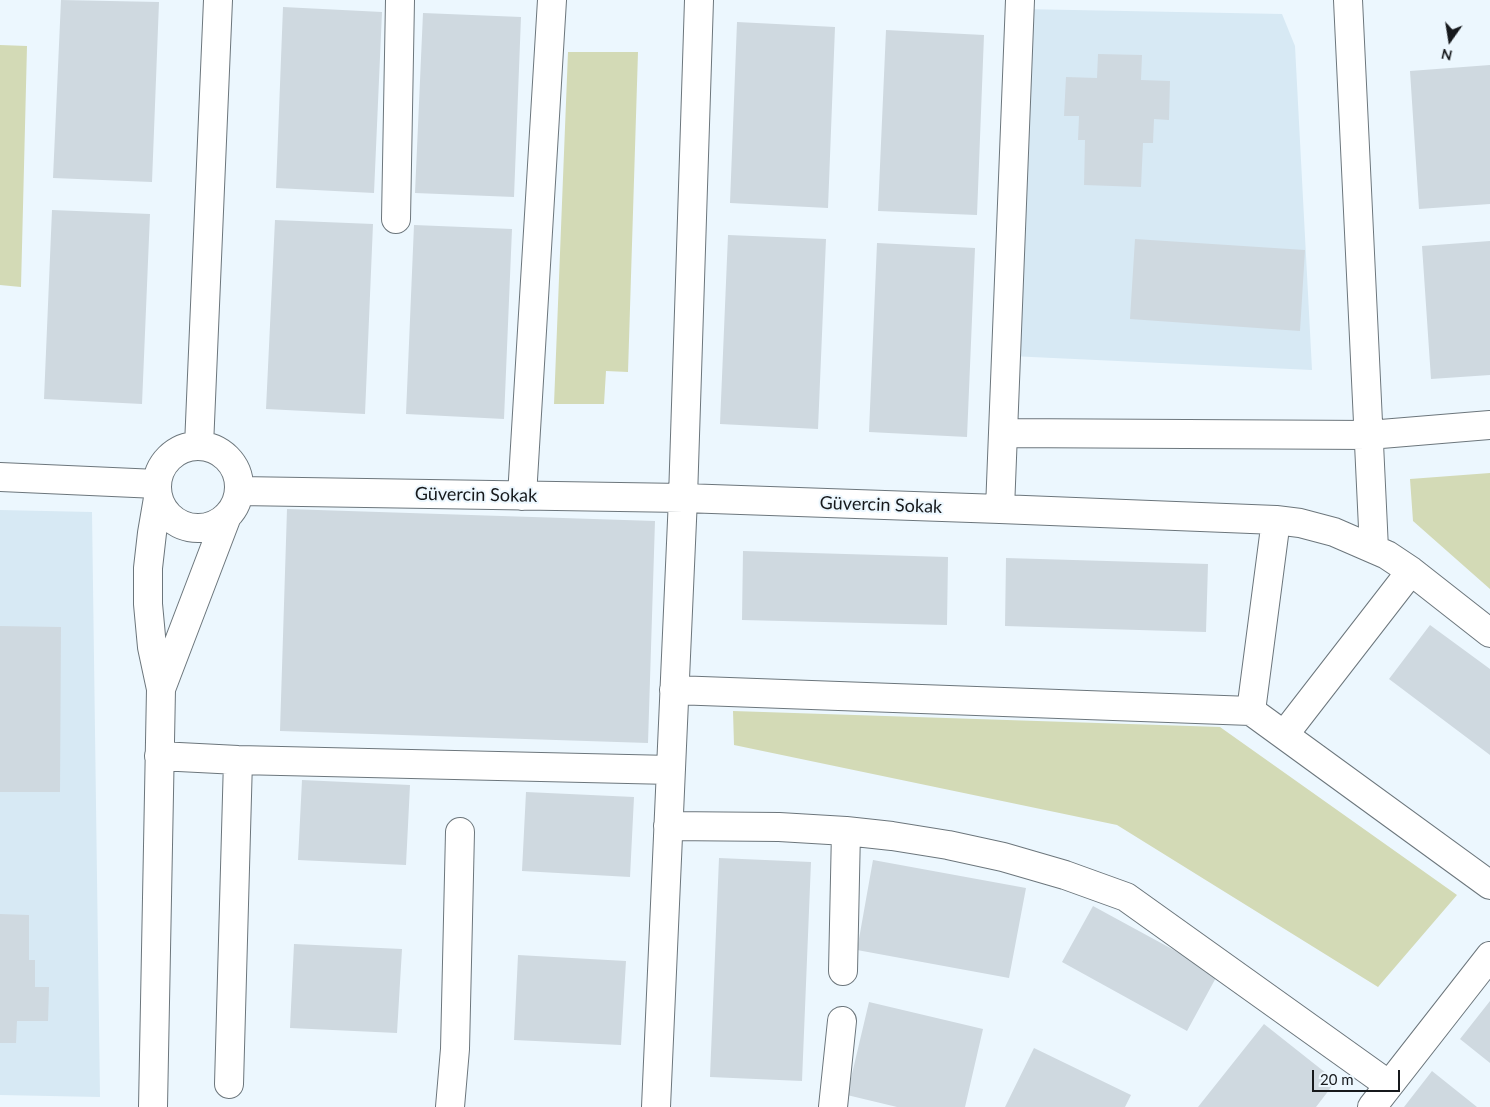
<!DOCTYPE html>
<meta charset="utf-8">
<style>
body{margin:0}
#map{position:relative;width:1490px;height:1107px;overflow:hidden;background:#ecf7fe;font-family:Lato,sans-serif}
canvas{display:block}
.north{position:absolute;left:1425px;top:15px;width:50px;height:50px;-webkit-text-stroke:4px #ecf7fe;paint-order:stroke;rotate:193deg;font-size:14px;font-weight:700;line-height:20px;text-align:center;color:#16191c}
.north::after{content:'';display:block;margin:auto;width:18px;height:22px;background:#16191c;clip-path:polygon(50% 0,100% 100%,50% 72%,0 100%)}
.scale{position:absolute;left:1312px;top:1070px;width:88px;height:22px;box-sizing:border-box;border:2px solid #16191c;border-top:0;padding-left:6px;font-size:15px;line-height:18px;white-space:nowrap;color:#16191c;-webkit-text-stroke:4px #ecf7fe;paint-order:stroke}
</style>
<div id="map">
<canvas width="1490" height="1107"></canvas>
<div class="north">N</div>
<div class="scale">20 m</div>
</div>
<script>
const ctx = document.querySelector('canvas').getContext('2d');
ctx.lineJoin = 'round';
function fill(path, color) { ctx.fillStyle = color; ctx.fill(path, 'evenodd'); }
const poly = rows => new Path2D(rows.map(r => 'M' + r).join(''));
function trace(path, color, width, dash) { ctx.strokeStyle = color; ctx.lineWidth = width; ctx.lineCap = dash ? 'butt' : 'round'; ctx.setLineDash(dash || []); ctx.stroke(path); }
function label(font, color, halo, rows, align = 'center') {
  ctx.font = font + ' Lato,sans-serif'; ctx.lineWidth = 4; ctx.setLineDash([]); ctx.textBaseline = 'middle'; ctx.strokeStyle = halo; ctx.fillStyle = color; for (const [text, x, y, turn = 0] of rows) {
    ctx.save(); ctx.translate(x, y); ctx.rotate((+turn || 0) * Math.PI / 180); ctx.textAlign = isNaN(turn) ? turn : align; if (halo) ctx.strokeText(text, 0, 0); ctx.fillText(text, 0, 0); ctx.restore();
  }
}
fill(poly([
 [1021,9,1282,14,1295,46,1312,370,1010,356],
 [0,510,92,512,100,1097,0,1095]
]), '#d7e9f4');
fill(poly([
 [0,45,27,46,21,287,0,285],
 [568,52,638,52,628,372,606,371,604,404,554,404],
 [1490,473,1490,589,1413,521,1410,479],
 [733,711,1220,727,1457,895,1378,987,1117,825,734,745]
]), '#d3dab6');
fill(poly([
 [61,0,159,2,152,182,53,178],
 [283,7,382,12,374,193,276,188],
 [423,13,521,17,514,197,415,193],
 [737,22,835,27,828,208,730,203],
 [886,30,984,35,977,215,878,211],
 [1098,54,1142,55,1141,80,1170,81,1169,120,1154,119,1153,143,1143,143,1141,187,1084,185,1085,140,1078,140,1079,116,1064,116,1066,77,1097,78],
 [1490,65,1490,204,1419,209,1410,71],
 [52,210,150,214,142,404,44,399],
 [275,220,373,224,365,414,266,409],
 [414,225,512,229,504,419,406,414],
 [728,235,826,239,818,429,720,424],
 [1135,239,1305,250,1300,331,1130,319],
 [1490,241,1490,375,1431,379,1422,246],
 [877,243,975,248,967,437,869,432],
 [287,509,655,521,648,743,280,731],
 [743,551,948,557,947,625,742,620],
 [1006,558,1208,564,1206,632,1005,626],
 [1430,625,1490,669,1490,755,1389,679],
 [0,626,61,627,60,792,0,792],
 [302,780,410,785,406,865,298,860],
 [526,792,634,797,630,877,522,871],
 [719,858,811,862,802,1081,710,1077],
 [873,860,1026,888,1009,978,857,950],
 [1093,906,1218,974,1187,1031,1062,962],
 [0,914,29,915,29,960,35,960,35,987,49,987,48,1021,17,1021,16,1043,0,1043],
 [294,944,402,949,397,1033,290,1028],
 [518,955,626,961,621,1045,514,1040],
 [1490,1001,1490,1063,1460,1039],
 [869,1002,983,1029,965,1107,897,1107,847,1095],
 [1264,1024,1336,1081,1316,1107,1198,1107],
 [1034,1048,1131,1095,1125,1107,1005,1107],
 [1432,1071,1477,1107,1404,1107]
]), '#cfd9e0');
const minor = poly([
 [1348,0,1374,549],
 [396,219,400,0],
 [1003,433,1369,435,1490,425],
 [199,446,218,0],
 '157 487a41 41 0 1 1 82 0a41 41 0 1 1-82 0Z',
 [0,477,157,484],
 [239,491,683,498,1000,509,1276,520,1300,523,1334,532,1387,555,1411,571,1490,633],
 [522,496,552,0],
 [1000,509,1020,0],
 [161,689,227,516],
 [674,690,1251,711,1490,885],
 [1251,711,1276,520],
 [1284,735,1411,571],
 [159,756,238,760,671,770],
 [668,826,779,827,846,831,892,836,948,845,1003,857,1065,875,1126,897,1389,1085],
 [843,971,846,831],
 [229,1084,238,760],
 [153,1107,161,689,152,647,148,604,148,568,152,533,158,498],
 [450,1107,455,1049,460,832],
 [656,1107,683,498,699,0],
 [833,1107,842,1021],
 [1372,1107,1490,956]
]);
trace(minor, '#6c767c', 30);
trace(minor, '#fff', 28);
label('18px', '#16191c', '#ecf7fe', [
 ["Güvercin Sokak",476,495,1],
 ["Güvercin Sokak",881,505,2]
]);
</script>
